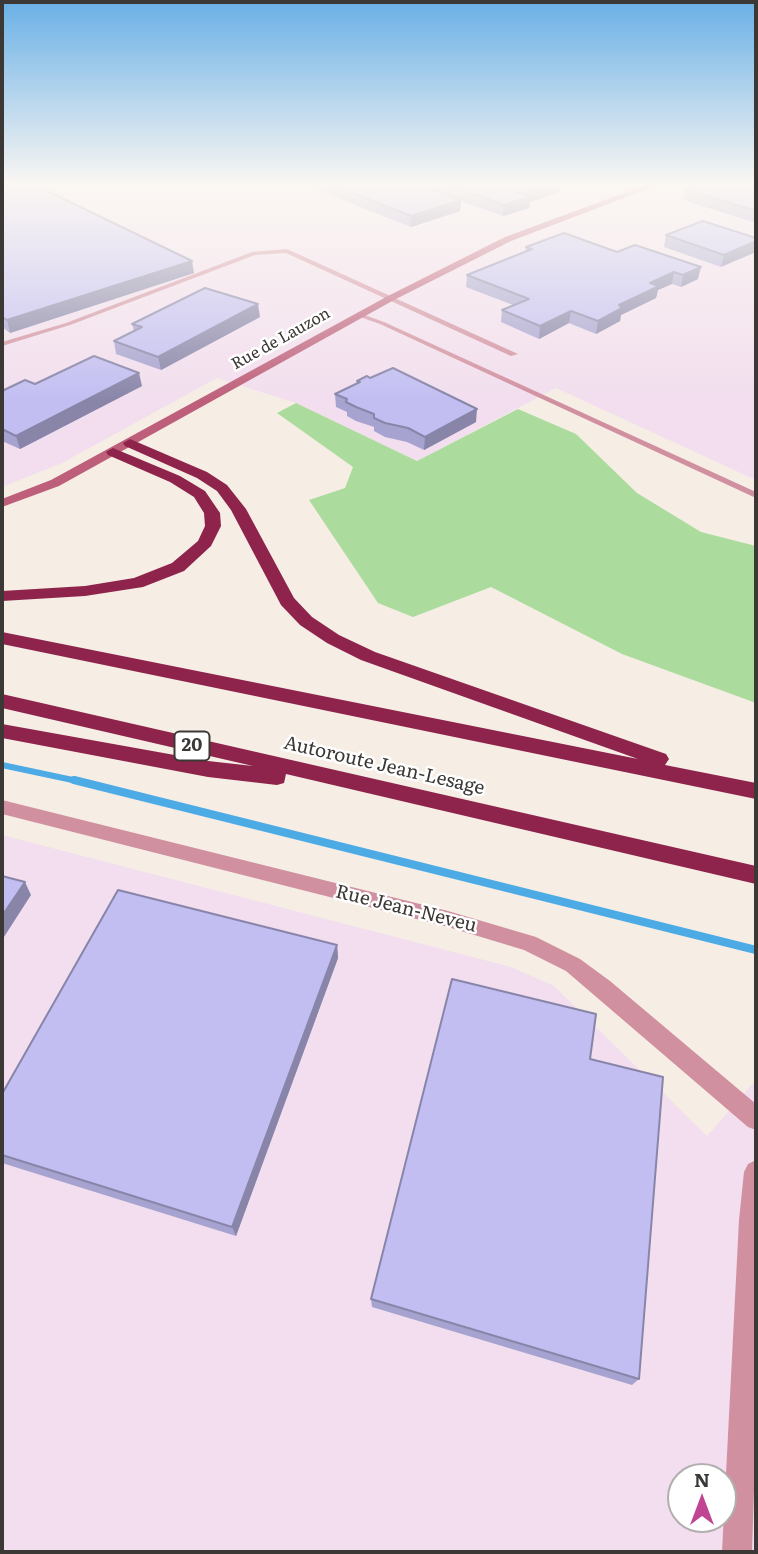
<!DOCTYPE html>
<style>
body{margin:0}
#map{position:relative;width:758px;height:1554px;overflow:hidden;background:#f6ede5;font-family:Literata,serif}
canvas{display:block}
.frame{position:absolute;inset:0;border:4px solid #3b3835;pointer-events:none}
.north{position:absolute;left:667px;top:1463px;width:70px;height:70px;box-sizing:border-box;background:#fff;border:2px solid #b1afae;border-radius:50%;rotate:0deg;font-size:19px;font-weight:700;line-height:28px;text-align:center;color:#3b3835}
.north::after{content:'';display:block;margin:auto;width:24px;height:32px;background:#c14492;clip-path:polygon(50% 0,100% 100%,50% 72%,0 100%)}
</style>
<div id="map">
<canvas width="758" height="1554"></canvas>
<div class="frame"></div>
<div class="north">N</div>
</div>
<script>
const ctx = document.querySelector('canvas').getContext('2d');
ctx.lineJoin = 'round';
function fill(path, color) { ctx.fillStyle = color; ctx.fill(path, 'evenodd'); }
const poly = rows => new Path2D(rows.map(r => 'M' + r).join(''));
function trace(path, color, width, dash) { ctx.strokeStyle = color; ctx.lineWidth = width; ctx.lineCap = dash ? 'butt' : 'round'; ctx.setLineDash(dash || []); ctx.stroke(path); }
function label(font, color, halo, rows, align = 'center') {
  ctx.font = font + ' Literata,serif'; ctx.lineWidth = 5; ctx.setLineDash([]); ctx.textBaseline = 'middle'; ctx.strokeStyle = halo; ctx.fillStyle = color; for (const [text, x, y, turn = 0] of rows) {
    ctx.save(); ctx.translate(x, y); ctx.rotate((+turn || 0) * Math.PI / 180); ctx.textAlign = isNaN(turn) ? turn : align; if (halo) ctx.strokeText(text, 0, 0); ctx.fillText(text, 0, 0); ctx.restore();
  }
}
fill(poly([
 [2,183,756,183,756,480,556,388,417,461,296,403,217,378,62,463,2,487],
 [2,835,511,967,554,986,707,1136,756,1080,756,1552,2,1552],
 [681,1477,723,1477,723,1519,681,1519]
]), '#f2deee');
fill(poly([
 [296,403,417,461,518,409,576,434,637,493,701,532,756,546,756,703,622,654,491,587,413,617,378,603,309,500,345,488,353,467,277,413]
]), '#abdc9d');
trace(poly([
 [2,765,82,782]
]), '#4caae4', 6);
trace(poly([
 [74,780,756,950]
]), '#4caae4', 8);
fill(poly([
 [287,249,518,354,511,356,286,253,255,255,70,325,2,346,2,342,66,323,252,252,287,249],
 [359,313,384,322,756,492,756,498,380,324,357,316,357,314,359,313]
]), '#d190a0');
fill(poly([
 [2,800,448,911,536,937,580,959,610,981,756,1104,756,1130,748,1127,566,971,524,950,448,927,2,814,2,800],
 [756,1160,756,1430,752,1552,722,1552,739,1220,744,1172,748,1164,756,1160]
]), '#d190a0');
fill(poly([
 [651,183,663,183,511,241,394,300,59,486,2,507,2,499,51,480,388,296,505,237,651,183]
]), '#bd5f7a');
fill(poly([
 [130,439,207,472,227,485,246,509,294,598,312,617,339,635,375,652,666,754,669,759,665,765,756,783,756,799,2,644,2,632,638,759,361,660,327,643,300,625,281,605,231,510,217,491,197,478,125,446,123,443,130,439],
 [113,448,180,476,205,491,220,513,221,526,211,546,184,571,143,587,85,596,2,601,2,591,85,586,134,578,172,563,198,541,205,526,204,513,194,497,170,482,108,455,106,452,113,448],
 [2,694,756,866,756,884,286,774,284,783,277,785,208,777,2,738,2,724,208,761,253,766,2,708,2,694]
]), '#8e234b');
fill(poly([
 [2,183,194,273,10,333,2,327],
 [300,183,415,183,431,189,431,183,560,183,559,192,530,202,529,208,503,216,461,201,460,211,411,227],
 [587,183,609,183,599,187],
 [756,183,756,223,683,200,685,189],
 [666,235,756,238,721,267,664,247],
 [526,247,617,252,698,279,681,287,672,284,658,290,656,298,621,315,620,321,596,334,569,323,539,339,501,322,502,310,513,305,466,287,467,275,525,252],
 [260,317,161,370,116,354,114,341,134,331,132,324],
 [357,381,476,422,424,450,407,442,385,437,374,431,374,427,356,421,347,416,347,412,336,407,335,394,357,384],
 [35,384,142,386,20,449,2,441,2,391],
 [337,945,338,958,236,1236,2,1163,2,1094],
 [371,1299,639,1379,632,1385,372,1307]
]), '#a7a3d0');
fill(poly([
 [553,183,560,183,559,192,530,202,529,208,503,216,504,205,525,198,526,193],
 [599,183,609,183,599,187],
 [461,200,460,211,411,227,411,216],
 [756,241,756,252,721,267,724,255],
 [192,261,194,273,10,333,7,320],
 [701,267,698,279,681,287,683,275],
 [674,272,672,284,658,290,656,298,621,315,620,321,596,334,598,321,650,283],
 [258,304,260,317,161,370,158,357],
 [571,311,569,323,539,339,540,326],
 [139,373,142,386,20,449,16,436],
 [477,409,476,422,424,450,425,437],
 [25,882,31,895,2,940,2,916],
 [337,945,338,958,236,1236,232,1227]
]), '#8885a9');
const building = poly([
 [2,183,31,183,192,261,7,320,2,317,2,183],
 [327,183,415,183,461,200,411,216,327,183],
 [444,183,553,183,526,193,516,192,530,197,504,205,444,183],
 [701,183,756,183,756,211,685,189,701,183],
 [703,221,756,238,756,241,724,255,666,235,703,221],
 [564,233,617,252,635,245,701,267,683,275,674,272,650,283,659,286,619,305,622,308,598,321,571,311,540,326,502,310,529,299,467,275,532,249,526,247,564,233],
 [205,288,258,304,158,357,114,341,142,327,132,324,205,288],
 [94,356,139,373,16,436,2,429,2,391,25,380,35,384,94,356],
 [393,368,477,409,425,437,408,428,385,423,374,418,374,414,356,407,346,402,347,399,335,394,360,382,357,381,367,376,370,378,393,368],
 [2,876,25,882,2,916,2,876],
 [118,890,337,945,232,1227,2,1155,2,1094,118,890],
 [452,979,596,1014,590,1059,663,1077,639,1379,371,1299,452,979]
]);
fill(building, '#c2bef2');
trace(building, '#8885a9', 2);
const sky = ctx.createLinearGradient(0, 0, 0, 401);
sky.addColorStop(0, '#69b0e6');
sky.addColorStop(0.46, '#fbf7f3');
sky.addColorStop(1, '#fbf7f300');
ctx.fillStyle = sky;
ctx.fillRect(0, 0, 758, 401);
label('16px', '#3b3835', '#fff', [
 ["Rue de Lauzon",281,339,-29]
]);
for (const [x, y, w] of [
 [192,746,35]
]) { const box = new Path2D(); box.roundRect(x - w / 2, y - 14.5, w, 29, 5); ctx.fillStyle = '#fff'; ctx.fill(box); trace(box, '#3b3835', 2); }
label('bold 18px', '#3b3835', null, [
 ["20",192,746]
]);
label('19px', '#3b3835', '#fff', [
 ["Autoroute Jean-Lesage",384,766,13],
 ["Rue Jean-Neveu",406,909,14]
]);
</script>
